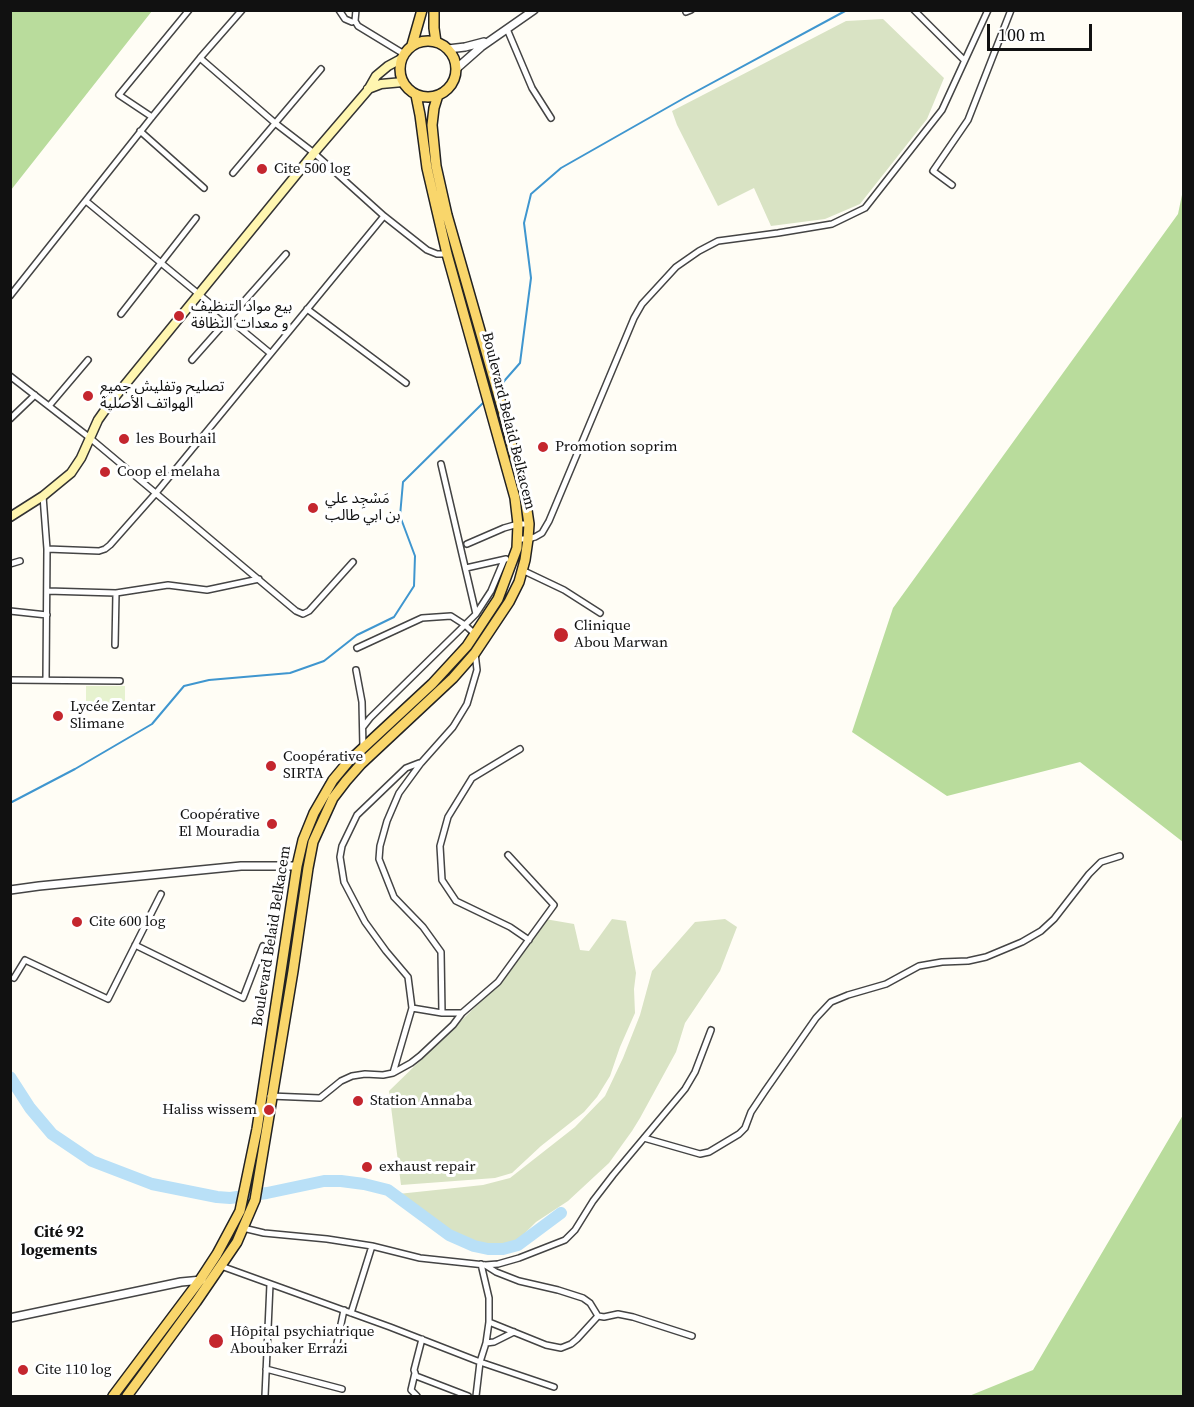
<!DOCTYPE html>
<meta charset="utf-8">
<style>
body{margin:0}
#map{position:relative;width:1194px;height:1407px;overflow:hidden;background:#fffdf5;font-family:"Source Serif 4",serif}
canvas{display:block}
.frame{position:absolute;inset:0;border:12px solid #111;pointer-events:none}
.scale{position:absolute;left:987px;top:24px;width:105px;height:27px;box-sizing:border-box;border:3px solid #111;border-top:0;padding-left:8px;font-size:18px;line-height:21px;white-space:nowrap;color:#111;-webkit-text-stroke:4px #fff;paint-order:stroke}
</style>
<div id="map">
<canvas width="1194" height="1407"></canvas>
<div class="frame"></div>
<div class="scale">100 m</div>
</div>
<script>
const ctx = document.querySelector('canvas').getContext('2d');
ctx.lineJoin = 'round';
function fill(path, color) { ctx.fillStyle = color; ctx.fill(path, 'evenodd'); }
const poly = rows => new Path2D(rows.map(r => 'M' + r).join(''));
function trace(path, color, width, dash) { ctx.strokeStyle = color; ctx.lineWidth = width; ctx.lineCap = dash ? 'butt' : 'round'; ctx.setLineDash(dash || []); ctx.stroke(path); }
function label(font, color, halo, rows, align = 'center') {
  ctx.font = font + ' "Source Serif 4","Noto Sans Arabic",serif'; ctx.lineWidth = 6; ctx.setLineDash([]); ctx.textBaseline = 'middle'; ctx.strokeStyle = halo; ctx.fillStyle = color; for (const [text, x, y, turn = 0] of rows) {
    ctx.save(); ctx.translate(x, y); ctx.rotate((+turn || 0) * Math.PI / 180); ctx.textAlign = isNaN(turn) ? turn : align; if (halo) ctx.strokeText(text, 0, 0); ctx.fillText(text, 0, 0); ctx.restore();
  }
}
fill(poly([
 [11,10,152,11,11,190,10,11],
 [1183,190,1184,842,1183,842,1080,762,947,796,852,732,893,608,1178,214],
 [1183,1115,1183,1396,969,1396,1033,1370]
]), '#b9dc9c');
fill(poly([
 [883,19,944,78,927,119,860,204,825,219,771,226,754,188,718,206,677,125,672,111,846,21],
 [545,919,574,924,580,950,589,951,612,919,626,921,636,973,634,989,635,1013,620,1047,610,1076,597,1097,584,1112,541,1146,512,1173,495,1178,401,1185,389,1091,504,979],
 [725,919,737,927,720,971,685,1023,676,1052,640,1118,632,1131,609,1163,568,1201,536,1222,519,1239,509,1243,480,1243,451,1232,398,1194,483,1185,510,1178,575,1127,605,1096,623,1058,640,1015,652,971,695,922]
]), '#d9e3c4');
fill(poly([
 [86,686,125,686,125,703,86,703]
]), '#e6f2cf');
trace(poly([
 [498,388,520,363,531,278,524,223,531,194,561,168,686,97,847,10],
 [10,803,75,769,152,724,184,686,209,680,290,673,324,661,357,635,394,617,414,586,415,556,400,516,403,482,486,400]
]), '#3f96cf', 2);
trace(poly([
 [10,1077,30,1108,52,1134,92,1161,152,1184,217,1197,230,1198,267,1193,324,1181,341,1181,364,1184,388,1190,449,1235,474,1246,488,1249,503,1249,518,1245,561,1213]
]), '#b9e0f7', 12);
const minor = poly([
 [339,10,345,19,352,22,355,21],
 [356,10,355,21,358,26,404,54],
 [914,10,964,60],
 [686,12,691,10],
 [507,29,532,88,551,118],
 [200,58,275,123,314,153,384,216,427,250,437,254,447,254],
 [152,117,119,95,189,10],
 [140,131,204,188],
 [233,173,321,69],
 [952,185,933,171,968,120,1011,10],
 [86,201,270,353],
 [10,296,152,117,200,58,242,10],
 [307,309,406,383],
 [121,314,196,218],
 [192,360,286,254],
 [10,376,90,438,296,611,303,614,309,611,353,562],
 [49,406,88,360],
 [10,419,35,395],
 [43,496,47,549,46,680],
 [518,539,528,539,535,537,542,533,549,521,634,318,642,304,676,267,699,251,718,241,778,233,832,224,865,208,942,110,988,10],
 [467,544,504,528,518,524,529,524],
 [47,549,99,551,105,549,110,545,156,493,384,216],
 [10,564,20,561],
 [466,568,506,559],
 [522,570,564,590,600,613],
 [47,591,116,593,115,645],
 [116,593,168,585,207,590,259,579],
 [10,611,47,615],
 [476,614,491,591,504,560],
 [357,648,422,618,451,616,465,625,476,635],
 [356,670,362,702,363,748],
 [10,680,120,681],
 [363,727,370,718,476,614,441,464],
 [520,749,472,778,448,817,440,846,442,880,456,901,510,927,529,940],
 [135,945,243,998,263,946],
 [14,978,25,960,108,999,161,894],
 [412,1008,408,977,386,951,365,922,344,882,340,857,342,846,357,815,406,768,419,763],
 [442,1013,441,952,423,927,394,897,379,859,380,846,387,821,399,793,421,763,453,727,467,704,477,670,475,653],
 [393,1073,411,1063,420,1056,453,1025,462,1013],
 [270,1096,320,1098,341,1081,352,1076,365,1074,383,1075,393,1073,412,1008,442,1013,462,1013,498,982,554,905,508,855],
 [644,1138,700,1154,709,1152,739,1134,745,1128,751,1112,765,1091,816,1018,831,1002,848,995,886,984,919,966,942,962,968,961,986,957,1022,942,1041,931,1054,919,1089,874,1101,862,1120,856],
 [243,1228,264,1233,327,1239,372,1246,420,1258,485,1265,498,1264,519,1258,565,1240,575,1230,593,1201,613,1175,685,1089,695,1072,711,1030],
 [481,1264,489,1298,489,1322,486,1343,494,1342,514,1332],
 [485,1265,496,1272,519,1281,558,1290,583,1298,590,1303,598,1316,604,1317,618,1314,633,1317,692,1336],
 [221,1266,390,1327,480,1362,554,1387],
 [351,1313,372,1246],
 [489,1322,546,1345,561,1348,571,1344,577,1339,598,1316],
 [422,1339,414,1370,416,1376,468,1396],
 [337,1343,344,1310],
 [266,1369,342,1389],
 [415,1373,411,1390,417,1396],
 [265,1396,270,1284],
 [476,1396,480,1362,486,1343]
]);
const tertiary = poly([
 [448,49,465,47,484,42],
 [456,69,481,47,534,10],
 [10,890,39,886,241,866,297,866],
 [10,1318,181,1282,202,1280]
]);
const secondary = poly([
 [368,89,381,84,403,82],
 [10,517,43,496,71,473,81,458,98,420,110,403,314,153,368,90,376,76,388,66,401,59]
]);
const primary = poly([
 [434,10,434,28,436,42],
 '400 69a28 28 0 1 1 56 0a28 28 0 1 1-56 0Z',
 [412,45,422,10],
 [113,1396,200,1280,217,1254,240,1211,257,1129,297,866,303,840,314,813,333,780,348,762,432,684,467,646,498,599,517,548,518,524,515,498,447,254,427,168,420,115,416,95],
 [127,1396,196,1302,237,1242,255,1200,293,971,308,868,313,842,333,798,346,781,361,764,453,678,475,653,509,602,519,582,525,560,528,539,529,524,525,497,503,411,447,215,436,166,432,125,434,108,438,95]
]);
trace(minor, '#444', 8);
trace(tertiary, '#444', 10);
trace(secondary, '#333', 11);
trace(primary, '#222', 12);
trace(minor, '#fff', 5);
trace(tertiary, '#fff', 7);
trace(secondary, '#fff6b0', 8);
trace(primary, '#f9d66b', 9);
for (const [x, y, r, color] of [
 [262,169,6,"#c4262e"],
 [179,316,6,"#c4262e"],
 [88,396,6,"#c4262e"],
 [124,439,6,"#c4262e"],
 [543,447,6,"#c4262e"],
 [105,472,6,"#c4262e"],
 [313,508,6,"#c4262e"],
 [561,635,8,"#c4262e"],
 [58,716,6,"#c4262e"],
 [271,766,6,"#c4262e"],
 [272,824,6,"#c4262e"],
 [77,922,6,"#c4262e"],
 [358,1101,6,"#c4262e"],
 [269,1110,6,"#c4262e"],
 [367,1167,6,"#c4262e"],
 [216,1341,8,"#c4262e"],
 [23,1370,6,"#c4262e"]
]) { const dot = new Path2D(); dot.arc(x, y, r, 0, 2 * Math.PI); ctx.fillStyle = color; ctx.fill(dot); trace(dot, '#fff', 2); }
label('15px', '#111', '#fff', [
 ["Cite 500 log",274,169],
 ["بيع مواد التنظيف",191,307],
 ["و معدات النظافة",191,324],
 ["تصليح وتفليش جميع",100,387],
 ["الهواتف الأصلية",100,404],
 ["les Bourhail",136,439],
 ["Promotion soprim",555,447],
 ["Coop el melaha",117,472],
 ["مَسْجِد علي",325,499],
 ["بن ابي طالب",325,516],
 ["Clinique",574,626],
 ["Abou Marwan",574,643],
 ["Lycée Zentar",70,707],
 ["Slimane",70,724],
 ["Coopérative",283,757],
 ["SIRTA",283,774],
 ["Coopérative",260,815,"right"],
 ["El Mouradia",260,832,"right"],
 ["Cite 600 log",89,922],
 ["Station Annaba",370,1101],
 ["Haliss wissem",257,1110,"right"],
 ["exhaust repair",379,1167],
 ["Hôpital psychiatrique",230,1332],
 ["Aboubaker Errazi",230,1349],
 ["Cite 110 log",35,1370]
], 'left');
label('15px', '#111', '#fff', [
 ["Boulevard Belaid Belkacem",508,421,76],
 ["Boulevard Belaid Belkacem",272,936,-81]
]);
label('bold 16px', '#111', '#fff', [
 ["Cité 92",59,1233],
 ["logements",59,1251]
]);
</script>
